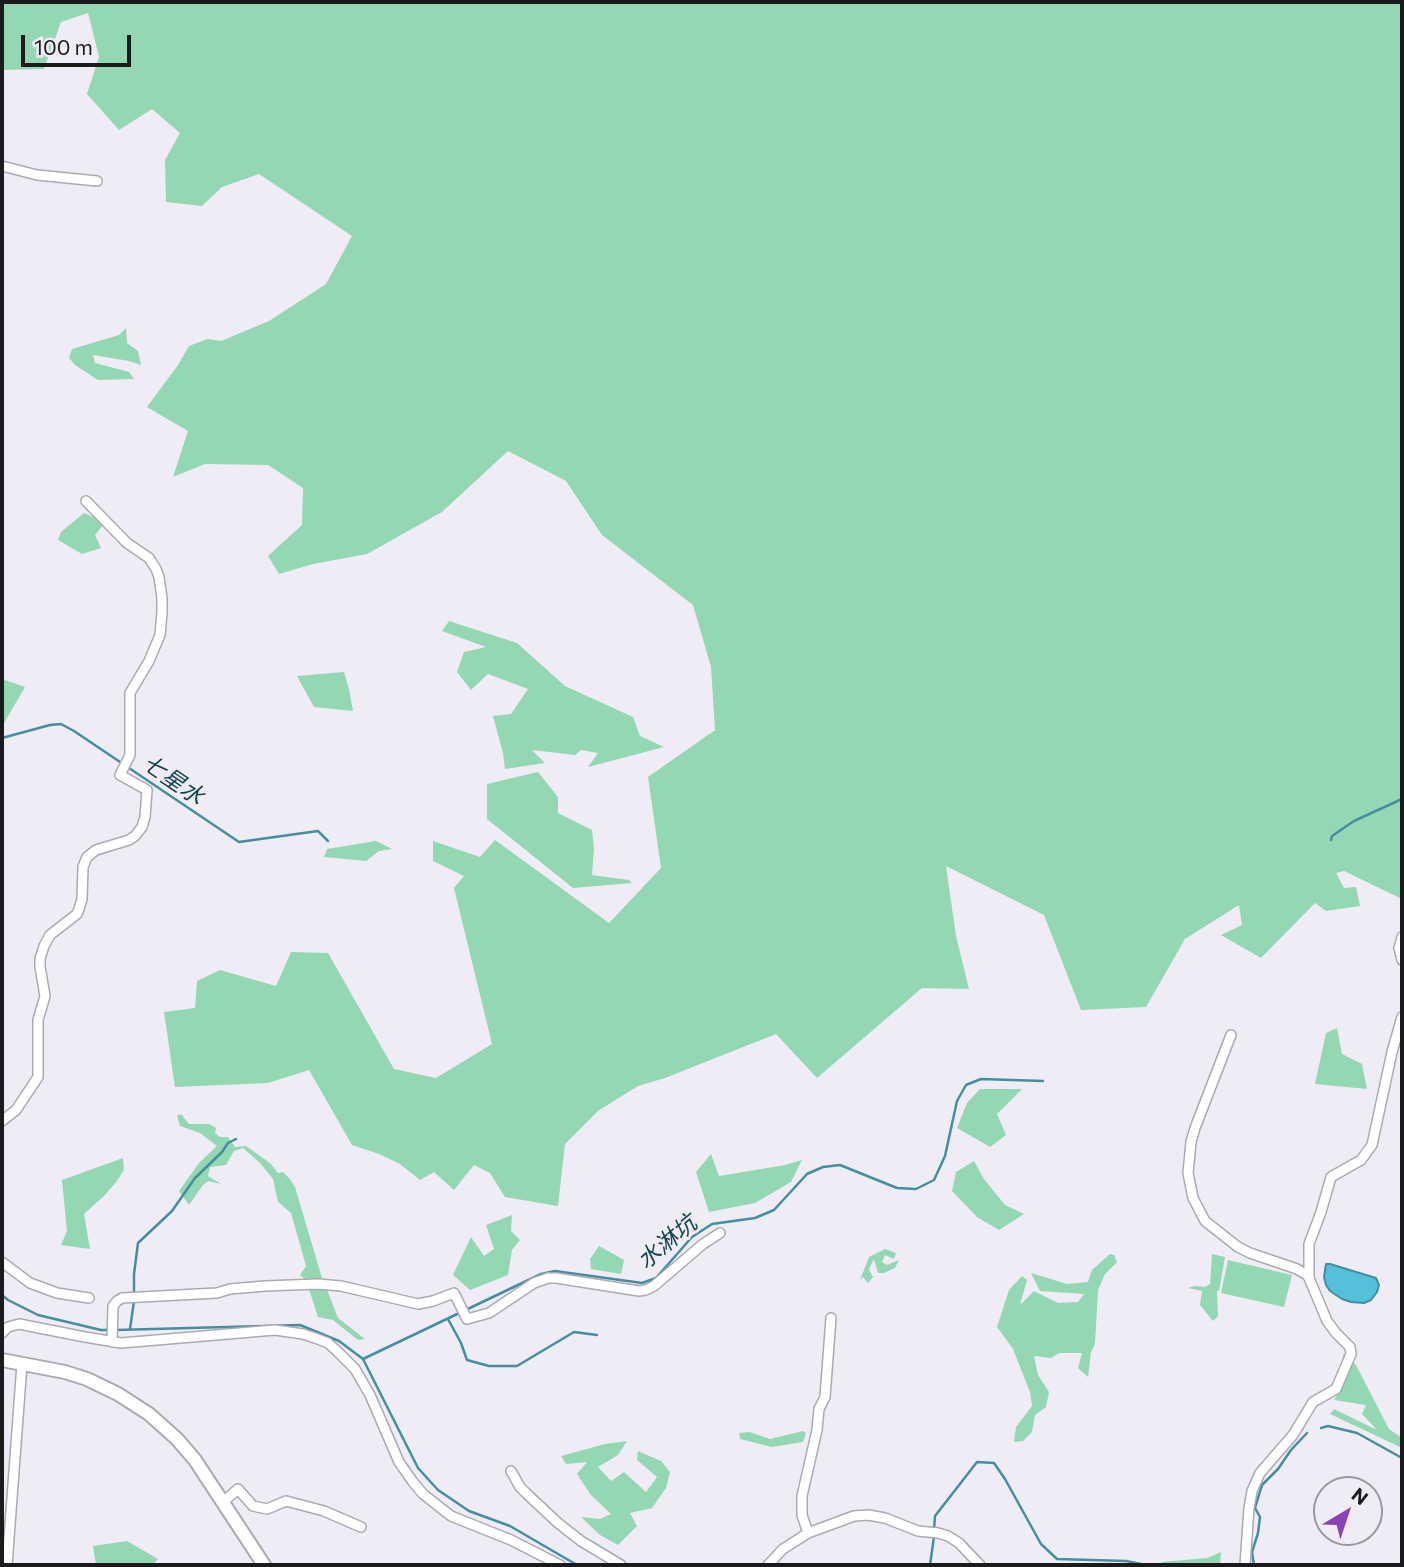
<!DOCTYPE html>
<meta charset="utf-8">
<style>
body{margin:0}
#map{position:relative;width:1404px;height:1567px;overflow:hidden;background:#f0ecf6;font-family:Commissioner,sans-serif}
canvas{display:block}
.frame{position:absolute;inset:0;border:4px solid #1b1a1d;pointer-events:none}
.north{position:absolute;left:1313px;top:1476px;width:70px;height:70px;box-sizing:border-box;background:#f0ecf6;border:2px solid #9b989f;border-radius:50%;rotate:39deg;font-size:19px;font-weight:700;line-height:28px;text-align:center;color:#1b1a1d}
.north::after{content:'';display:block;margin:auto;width:24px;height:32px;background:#8944b8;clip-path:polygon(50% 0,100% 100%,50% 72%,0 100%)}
.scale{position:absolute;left:21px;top:35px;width:110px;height:32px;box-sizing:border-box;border:4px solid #1b1a1d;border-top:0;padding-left:9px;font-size:21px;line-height:24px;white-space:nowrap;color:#1b1a1d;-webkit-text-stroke:5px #f0ecf6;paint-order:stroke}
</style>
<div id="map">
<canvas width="1404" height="1567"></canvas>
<div class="frame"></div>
<div class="north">N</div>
<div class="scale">100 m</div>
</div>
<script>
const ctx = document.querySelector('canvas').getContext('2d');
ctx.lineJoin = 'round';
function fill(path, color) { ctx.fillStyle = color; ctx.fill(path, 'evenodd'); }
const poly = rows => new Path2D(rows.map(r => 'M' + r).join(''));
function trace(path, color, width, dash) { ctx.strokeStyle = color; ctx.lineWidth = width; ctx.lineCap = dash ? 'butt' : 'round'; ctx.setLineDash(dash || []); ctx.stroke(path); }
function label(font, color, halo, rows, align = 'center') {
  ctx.font = font + ' Commissioner,"Noto Sans TC",sans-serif'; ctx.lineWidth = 6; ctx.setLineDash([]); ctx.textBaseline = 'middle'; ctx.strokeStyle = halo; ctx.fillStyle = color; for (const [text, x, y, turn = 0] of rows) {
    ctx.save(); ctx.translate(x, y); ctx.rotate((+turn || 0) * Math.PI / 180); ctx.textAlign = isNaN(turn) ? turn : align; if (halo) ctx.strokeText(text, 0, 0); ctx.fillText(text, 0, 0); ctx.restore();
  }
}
fill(poly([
 [2,2,1402,2,1402,899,1344,871,1336,873,1344,888,1356,887,1360,906,1326,911,1315,903,1261,958,1221,935,1242,925,1239,905,1185,939,1146,1007,1081,1010,1044,915,946,866,956,936,969,989,922,988,817,1078,776,1034,665,1078,638,1086,598,1111,565,1144,558,1206,505,1197,490,1173,474,1165,454,1190,434,1172,420,1180,400,1164,379,1154,352,1145,309,1070,268,1083,175,1087,164,1012,195,1008,197,981,220,970,276,986,291,952,328,953,394,1069,436,1078,492,1044,454,888,464,876,433,861,433,841,480,857,495,840,609,923,661,868,648,777,715,730,711,667,693,605,602,535,566,481,508,451,442,512,367,554,313,564,279,574,268,556,302,525,303,488,268,465,205,464,173,477,188,431,147,407,178,365,189,346,207,339,221,341,269,321,326,284,352,236,259,174,222,187,202,206,166,202,165,160,180,133,152,109,119,130,87,94,99,57,88,13,61,22,44,69,2,70],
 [126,328,127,343,138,351,141,365,129,361,93,355,95,363,129,372,134,379,98,380,75,365,69,358,72,349,119,335],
 [84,513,93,517,103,525,95,535,101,548,82,554,58,540,61,532],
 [449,621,517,643,565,686,633,717,640,736,664,747,588,767,598,753,581,750,575,755,532,750,545,763,505,769,503,753,493,716,511,714,528,689,488,674,471,690,457,672,464,652,486,647,442,631],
 [344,672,349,689,353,711,314,707,297,676],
 [2,679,25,687,4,723,2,724],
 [538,772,558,797,558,813,592,830,594,849,592,875,629,880,632,883,573,888,487,819,487,784],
 [376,841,392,849,379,851,366,861,324,857,327,849],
 [1337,1028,1342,1054,1362,1064,1367,1089,1315,1084,1326,1033],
 [980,1089,1022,1089,997,1114,1006,1135,990,1147,957,1128,967,1103],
 [181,1114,189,1124,209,1124,216,1128,215,1133,220,1137,228,1137,235,1147,246,1146,270,1163,278,1173,283,1172,289,1178,295,1187,322,1278,318,1284,326,1287,338,1318,365,1339,358,1340,333,1320,318,1317,306,1280,300,1275,306,1266,291,1213,278,1202,273,1179,260,1163,243,1148,234,1151,226,1165,210,1167,208,1176,221,1184,208,1181,203,1185,189,1205,179,1191,199,1163,217,1146,200,1133,180,1126,177,1116],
 [711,1154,719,1176,785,1165,802,1160,791,1182,755,1203,709,1212,696,1172],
 [123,1158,124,1170,117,1181,104,1196,84,1214,90,1249,61,1245,67,1231,62,1180],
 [974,1161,984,1179,1005,1205,1024,1214,999,1230,977,1217,952,1191,956,1172],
 [512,1215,511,1231,520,1240,512,1250,508,1275,470,1290,453,1275,471,1237,484,1256,494,1249,486,1225],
 [599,1246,624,1260,621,1274,591,1269,590,1259],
 [885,1249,896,1253,894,1259,885,1255,882,1262,887,1265,899,1260,895,1268,884,1273,878,1273,874,1259,869,1269,873,1277,868,1283,863,1277,860,1280,869,1257],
 [1110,1254,1114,1255,1117,1262,1105,1274,1098,1290,1095,1344,1091,1352,1088,1377,1078,1368,1082,1353,1059,1353,1051,1358,1034,1356,1038,1375,1049,1392,1046,1407,1035,1415,1032,1432,1023,1441,1014,1442,1016,1427,1032,1406,1030,1392,1013,1349,997,1327,1009,1290,1022,1276,1027,1280,1020,1305,1034,1291,1058,1303,1078,1302,1084,1294,1040,1291,1031,1273,1067,1284,1088,1282,1092,1270],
 [1212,1254,1225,1257,1219,1291,1217,1291,1218,1316,1213,1321,1200,1305,1202,1291,1188,1288,1195,1286,1205,1287,1210,1284],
 [1228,1260,1292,1275,1284,1307,1221,1293],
 [1343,1354,1356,1365,1389,1429,1402,1438,1402,1448,1330,1414,1334,1409,1377,1430,1362,1414,1366,1405,1334,1400,1343,1386],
 [803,1431,806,1433,803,1442,772,1447,740,1439,739,1433,750,1432,770,1439],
 [627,1441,618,1455,598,1467,611,1481,624,1472,646,1492,657,1477,637,1460,638,1451,661,1461,670,1472,666,1488,652,1508,630,1513,637,1526,618,1545,600,1535,581,1517,600,1519,611,1514,591,1495,577,1474,587,1462,566,1464,561,1456,605,1444],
 [127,1541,158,1559,152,1565,96,1565,93,1546],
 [1221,1552,1220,1565,1162,1565,1161,1562,1207,1558]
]), '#94d7b3');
const water = poly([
 [1326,1264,1330,1264,1376,1278,1379,1285,1377,1292,1371,1300,1364,1303,1351,1302,1342,1299,1330,1291,1326,1285,1324,1277,1326,1264]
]);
fill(water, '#54c0da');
trace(water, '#438ea1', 2);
trace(poly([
 [2,738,50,725,61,724,74,731,239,842,318,831,328,841],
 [1331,840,1332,836,1354,821,1402,799],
 [134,1294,134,1274,138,1243,172,1211,195,1178,222,1152,228,1143,236,1139],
 [2,1295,8,1300,38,1315,101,1330,109,1330],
 [448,1319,461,1343,467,1360,489,1366,517,1366,574,1332,597,1335],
 [130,1329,134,1301],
 [116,1330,300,1325,339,1341,363,1359,418,1468,438,1490,469,1511,510,1526,577,1565],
 [363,1359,541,1274,555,1271,642,1283,656,1278,692,1237,712,1224,755,1218,774,1210,807,1174,823,1167,840,1165,897,1188,916,1189,934,1180,945,1156,957,1101,966,1085,981,1079,1043,1081],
 [1321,1428,1328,1426,1357,1433,1402,1458],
 [934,1530,935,1516,977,1462,994,1463,1005,1479,1041,1544,1057,1559,1126,1561,1146,1565],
 [930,1565,934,1537],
 [1192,1565,1196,1565],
 [1254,1565,1252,1552,1258,1533,1260,1517,1255,1508,1262,1485,1278,1469,1291,1450,1307,1433]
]), '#438ea1', 2.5);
const minor = poly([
 [2,166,37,175,97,181],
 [1402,937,1399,948,1402,960],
 [1231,1035,1195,1128,1191,1142,1188,1173,1193,1198,1205,1221,1238,1247,1250,1253,1297,1269,1307,1275,1309,1278],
 [2,1121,16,1110,38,1077,38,1020,45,996,40,967,40,959,44,946,50,935,77,914,79,909,82,899,83,867,87,857,96,850,129,840,135,836,142,827,145,817,147,790,120,775,130,755,130,693,149,661,160,635,162,612,162,598,159,577,156,569,149,558,127,543,86,501],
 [2,1262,30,1283,57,1293,89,1298],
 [2,1333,8,1327,19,1324,85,1337,121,1343,275,1330,303,1334,315,1338,328,1343,337,1351,355,1369,370,1395,399,1462,413,1482,423,1494,451,1516,511,1540,560,1565],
 [112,1342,113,1306,117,1301,122,1298,217,1293,230,1289,265,1286,318,1284,341,1286,418,1304,433,1301,454,1293,467,1319,489,1313,534,1283,548,1278,556,1278,639,1291,646,1290,654,1286,703,1244,720,1233],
 [511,1471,520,1487,527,1494,558,1523,581,1541,621,1565],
 [223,1502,238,1489,253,1506,267,1509,286,1501,324,1511,361,1527],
 [808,1533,802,1515,802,1496,817,1430,819,1409,825,1397,831,1318],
 [7,1565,22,1364],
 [768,1565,783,1549,808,1533,854,1516,868,1515,885,1518,918,1531,938,1533,948,1536,959,1543,980,1565],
 [1245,1565,1249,1508,1252,1491,1260,1473,1293,1435,1313,1402,1336,1389,1351,1354,1350,1347,1336,1333,1327,1321,1309,1278,1309,1244,1321,1212,1331,1177,1361,1160,1372,1145,1392,1052,1402,1017]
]);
const major = poly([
 [2,1360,65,1372,87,1379,118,1394,149,1414,177,1439,195,1460,264,1565]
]);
trace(minor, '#ada9b3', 12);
trace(major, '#ada9b3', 16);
trace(minor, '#fff', 9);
trace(major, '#fff', 12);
label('italic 23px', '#14444f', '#f0ecf6', [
 ["七星水",173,780,34],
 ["水淋坑",667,1242,-40]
]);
</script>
